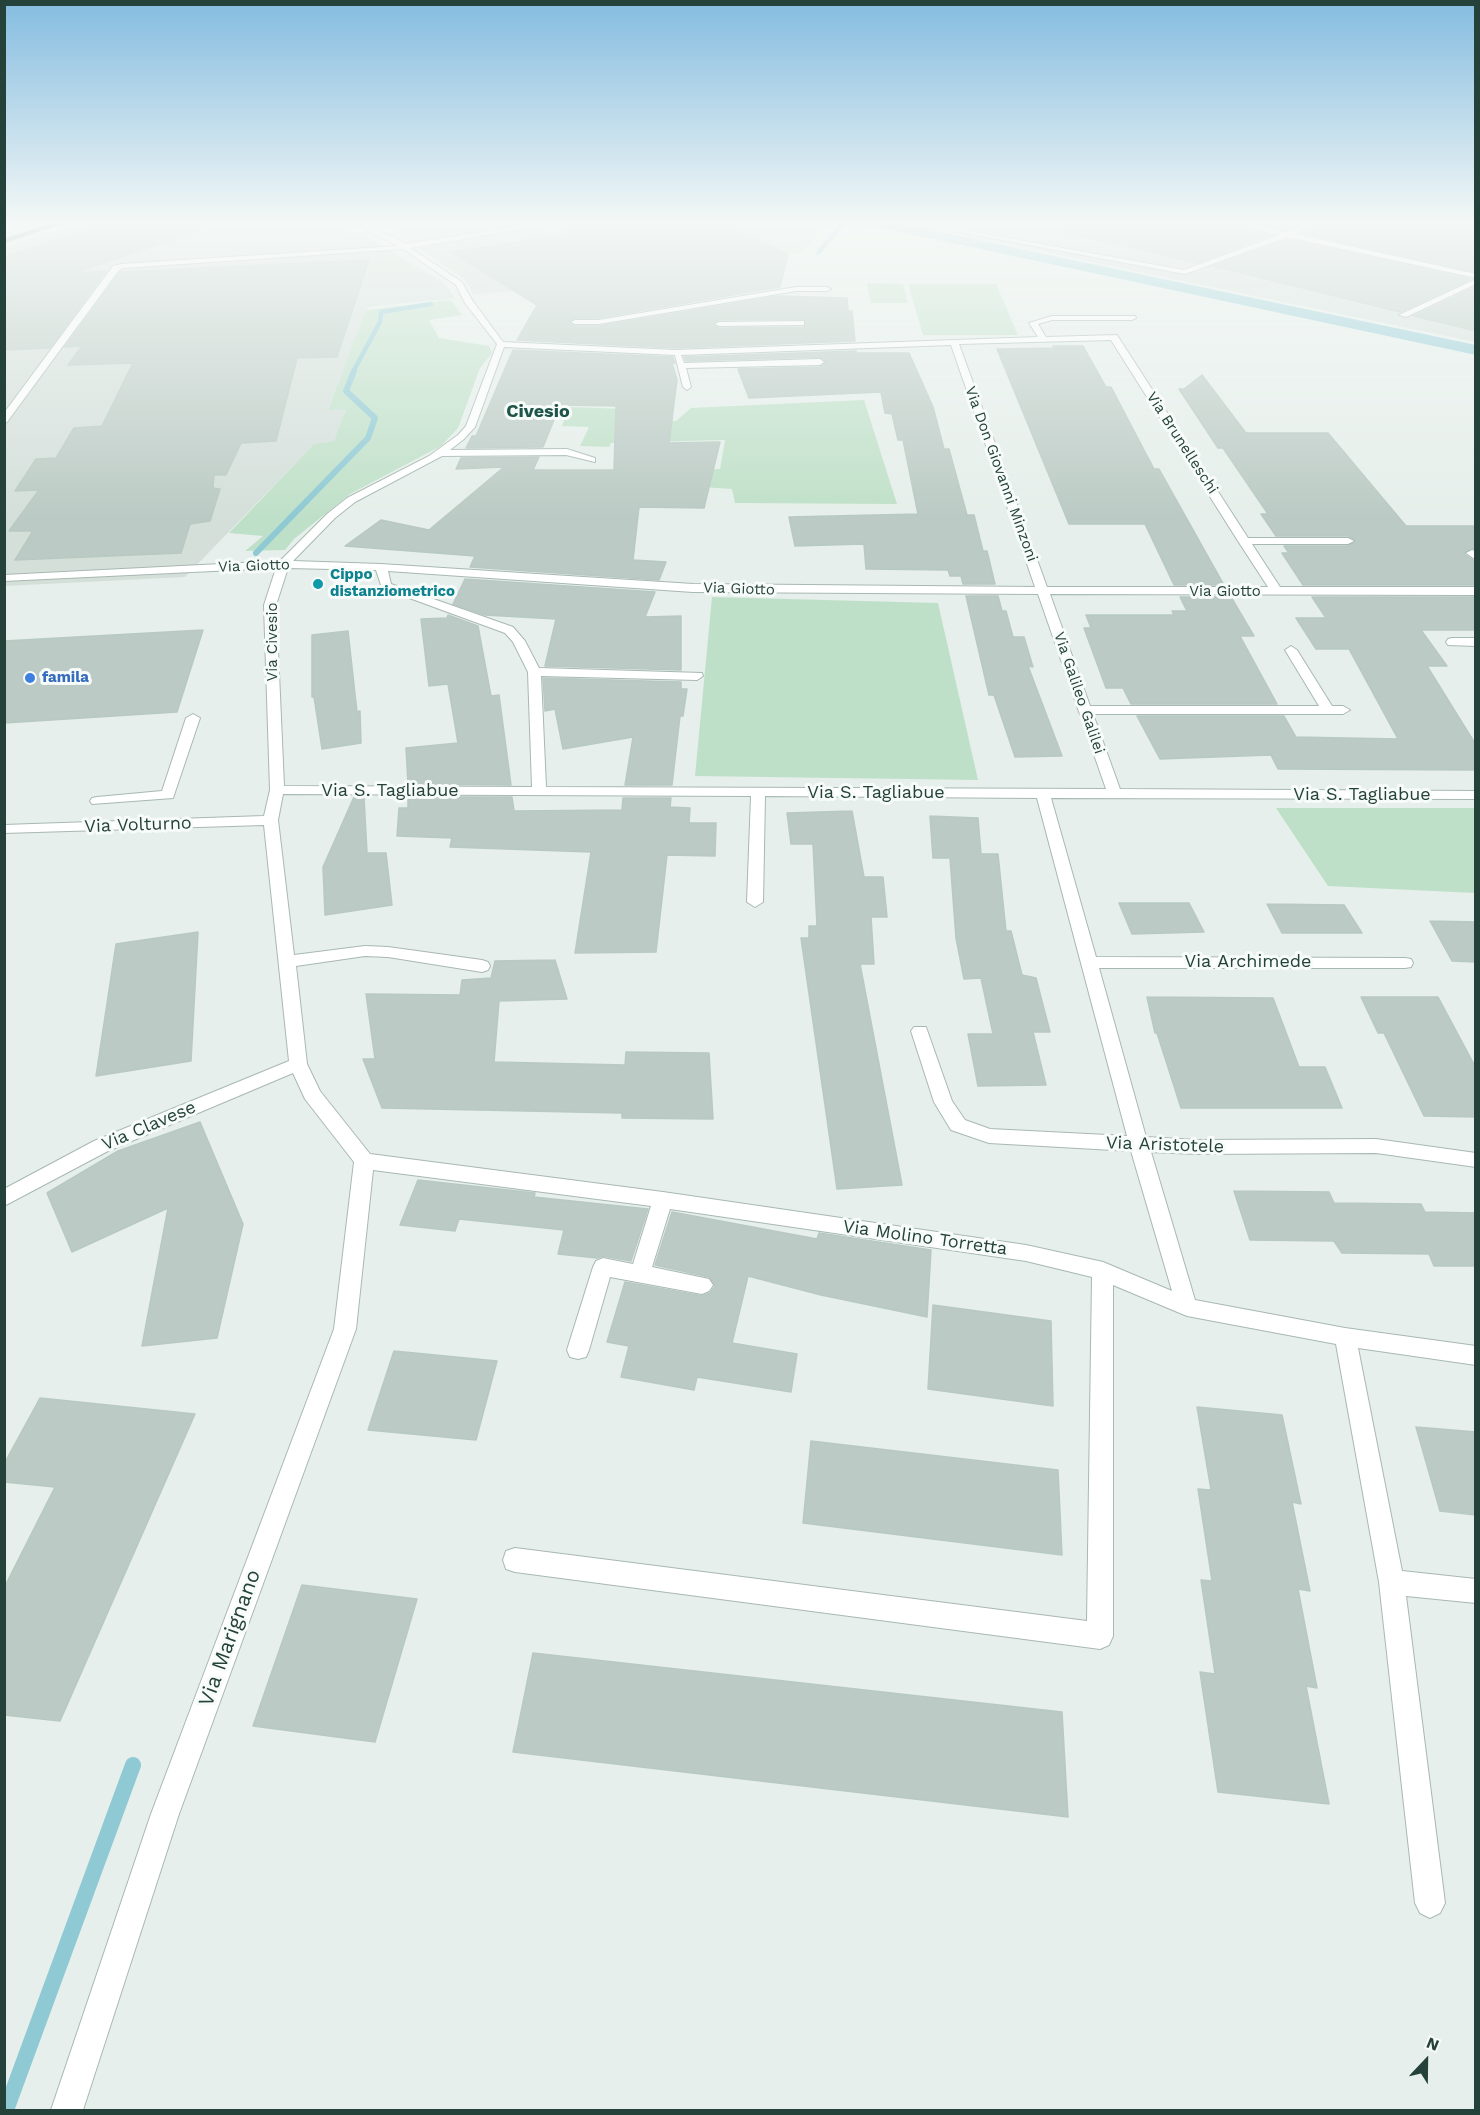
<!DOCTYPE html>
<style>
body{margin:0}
#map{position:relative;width:1480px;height:2115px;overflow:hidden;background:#e6efeb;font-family:"Work Sans",sans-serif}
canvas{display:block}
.frame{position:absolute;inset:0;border:6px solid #24423a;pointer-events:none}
.north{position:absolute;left:1396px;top:2031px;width:60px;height:60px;-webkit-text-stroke:4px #f7fbf9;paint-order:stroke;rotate:22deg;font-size:16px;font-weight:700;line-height:24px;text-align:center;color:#24423a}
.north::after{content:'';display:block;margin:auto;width:21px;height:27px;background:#24423a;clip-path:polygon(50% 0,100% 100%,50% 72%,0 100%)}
</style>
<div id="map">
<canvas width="1480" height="2115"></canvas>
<div class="frame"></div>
<div class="north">N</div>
</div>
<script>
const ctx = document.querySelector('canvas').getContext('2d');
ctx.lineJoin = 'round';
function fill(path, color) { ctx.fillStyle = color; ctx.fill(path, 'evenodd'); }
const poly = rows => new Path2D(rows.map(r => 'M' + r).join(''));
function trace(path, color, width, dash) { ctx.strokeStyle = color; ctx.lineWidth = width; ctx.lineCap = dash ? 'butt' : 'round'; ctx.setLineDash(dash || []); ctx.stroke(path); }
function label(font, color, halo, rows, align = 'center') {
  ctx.font = font + ' "Work Sans",sans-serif'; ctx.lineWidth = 6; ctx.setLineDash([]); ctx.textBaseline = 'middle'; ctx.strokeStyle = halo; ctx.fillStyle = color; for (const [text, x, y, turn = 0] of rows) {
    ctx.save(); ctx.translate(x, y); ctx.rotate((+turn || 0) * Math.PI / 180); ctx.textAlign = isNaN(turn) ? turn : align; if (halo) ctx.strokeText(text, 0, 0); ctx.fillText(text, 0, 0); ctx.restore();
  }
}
fill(poly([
 [85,222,289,222,339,228,371,239,445,284,455,298,368,307,328,409,346,409,334,441,314,444,185,577,5,586,4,247],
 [372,222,829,222,802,252,575,284,473,295,467,281,393,230],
 [900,222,1475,222,1475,342]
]), '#d4dfda');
fill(poly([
 [867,283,903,284,908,303,871,303],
 [908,284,996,284,1018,335,923,335],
 [451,300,462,315,429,320,439,338,489,346,492,353,480,368,458,428,441,446,350,494,294,539,285,550,245,551,263,536,229,533,314,444,334,441,346,409,328,410,366,310],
 [864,400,897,504,735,503,732,489,687,486,687,470,720,469,725,440,611,443,609,447,580,446,589,427,562,426,569,407,627,409,627,421,676,421,691,408],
 [712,597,938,603,978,780,695,776],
 [1276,808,1475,808,1475,893,1328,886]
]), '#bfe0c8');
trace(poly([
 [818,253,844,222],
 [353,372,380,322,381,312,431,304]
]), '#8ec9d4', 4.5);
trace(poly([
 [256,553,368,438,375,418,346,391,354,371]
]), '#8ec9d4', 6);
trace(poly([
 [6,2110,133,1765]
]), '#8ec9d4', 16);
fill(poly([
 [866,222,893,222,1476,345,1476,355,873,226,866,222]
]), '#8ec9d4');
const building = poly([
 [112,222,207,222,208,227,75,273,106,271,50,348,4,350,4,257,112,222],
 [604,222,719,222,788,254,780,287,599,318,575,318,569,321,574,326,599,326,778,296,847,298,848,311,852,311,855,341,676,348,517,340,537,305,451,252,570,234,560,229,604,222],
 [804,319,806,321,804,327,719,328,713,325,719,320,804,319],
 [1067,222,1225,222,1271,235,1198,263,1066,233,1067,222],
 [1251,222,1307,222,1286,230,1251,222],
 [1326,222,1476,222,1476,272,1302,233,1326,222],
 [1287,239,1470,279,1400,312,1213,266,1287,239],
 [369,260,337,357,297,358,276,441,241,443,226,475,214,475,213,488,220,489,210,521,190,524,181,553,15,560,33,531,9,531,39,490,15,491,36,459,56,458,74,428,102,426,133,363,68,365,82,346,65,347,120,272,369,260],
 [1476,287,1476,331,1414,316,1476,287],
 [1053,346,1083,346,1106,387,1111,387,1154,469,1159,469,1224,585,1174,585,1145,524,1069,524,997,349,1054,348,1053,346],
 [513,350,673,357,675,363,672,363,677,380,669,443,720,442,704,508,639,507,633,560,666,562,659,580,470,567,475,556,345,546,381,520,429,530,504,467,456,469,461,458,539,457,533,470,614,470,616,406,560,405,543,447,466,448,472,436,476,436,513,350],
 [856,351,856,353,909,353,933,407,944,449,949,449,967,515,974,515,983,551,987,551,995,584,963,584,961,576,950,576,948,570,866,569,864,544,795,546,789,517,918,514,903,440,898,440,892,414,885,413,881,392,749,398,738,369,820,367,826,362,820,357,686,361,684,357,856,351],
 [1202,375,1246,433,1328,433,1406,526,1476,526,1476,549,1471,548,1464,554,1476,562,1476,585,1303,585,1282,553,1289,553,1284,546,1348,546,1356,540,1348,536,1276,536,1261,514,1268,514,1223,448,1218,448,1179,389,1184,389,1202,375],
 [465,579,655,592,645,617,681,616,681,670,545,666,556,619,485,615,453,604,465,579],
 [966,596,998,596,1002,611,1006,611,1013,637,1024,637,1033,667,1028,666,1062,756,1015,757,994,695,989,695,966,596],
 [1180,597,1231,597,1254,636,1240,636,1277,704,1131,704,1123,688,1106,688,1084,628,1091,628,1086,615,1174,615,1172,611,1187,611,1180,597],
 [1312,597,1476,597,1476,630,1421,630,1447,666,1427,666,1476,745,1476,770,1278,769,1271,755,1160,759,1137,716,1284,716,1296,737,1398,739,1349,649,1316,649,1296,618,1326,618,1312,597],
 [448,615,478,626,491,696,499,695,511,785,408,784,406,748,458,743,448,684,429,686,421,619,447,618,448,615],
 [203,630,177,712,4,723,4,641,203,630],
 [348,631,357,712,360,711,361,743,322,749,314,697,312,697,312,635,348,631],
 [543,678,681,682,681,689,687,689,683,716,680,716,672,785,625,785,633,737,563,749,555,709,545,711,543,678],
 [354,797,364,797,367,853,386,853,392,905,325,915,323,867,354,797],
 [408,797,512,797,514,811,622,810,623,798,671,798,670,807,690,808,689,823,716,823,715,856,667,855,656,952,575,953,591,852,450,847,452,838,397,836,399,808,408,808,408,797],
 [852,811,864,877,883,877,887,917,871,917,874,964,860,964,902,1185,837,1189,801,938,809,938,809,926,817,926,813,844,791,844,787,813,852,811],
 [930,816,978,818,981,854,998,854,1006,931,1011,931,1022,975,1036,978,1050,1032,1033,1032,1046,1085,978,1086,968,1034,993,1034,981,978,964,979,956,938,950,858,933,858,930,816],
 [1119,903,1189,903,1204,932,1132,934,1119,903],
 [1267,904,1344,905,1362,933,1282,933,1267,904],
 [1430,921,1476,922,1476,962,1452,961,1430,921],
 [198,932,191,1061,96,1076,116,944,198,932],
 [555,960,567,999,499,1001,494,1062,625,1065,626,1052,709,1053,713,1119,622,1118,622,1113,382,1108,363,1059,375,1059,366,994,460,995,462,980,491,978,495,961,555,960],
 [1147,997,1273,998,1299,1067,1325,1067,1342,1108,1181,1108,1157,1033,1155,1033,1147,997],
 [1361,997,1438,997,1476,1068,1476,1117,1424,1116,1384,1033,1378,1033,1361,997],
 [200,1122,243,1224,217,1338,142,1346,168,1208,72,1252,47,1193,118,1151,200,1122],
 [418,1180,535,1193,534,1197,648,1209,631,1261,603,1256,597,1258,558,1254,564,1230,459,1219,455,1231,400,1225,418,1180],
 [1234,1191,1329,1192,1334,1203,1421,1204,1425,1212,1476,1213,1476,1266,1434,1266,1429,1254,1342,1253,1334,1241,1250,1240,1234,1191],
 [672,1212,817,1239,819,1233,931,1250,927,1317,821,1295,748,1276,732,1343,797,1354,791,1392,697,1377,694,1390,621,1377,629,1346,607,1342,625,1282,702,1296,710,1293,715,1286,709,1277,655,1265,672,1212],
 [933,1305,1051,1321,1053,1406,928,1389,933,1305],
 [394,1351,497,1361,476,1440,368,1430,394,1351],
 [40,1398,195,1414,60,1721,4,1715,4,1588,55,1487,4,1482,4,1464,40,1398],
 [1197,1407,1282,1415,1301,1504,1292,1502,1310,1591,1298,1589,1317,1688,1306,1686,1329,1804,1218,1792,1200,1672,1215,1674,1201,1580,1212,1581,1198,1489,1211,1490,1197,1407],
 [1416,1427,1476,1432,1476,1515,1440,1511,1416,1427],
 [811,1441,1058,1470,1062,1555,803,1523,811,1441],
 [302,1585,417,1599,375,1742,253,1726,302,1585],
 [533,1653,1062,1712,1068,1817,513,1752,533,1653]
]);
fill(building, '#bbcac4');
trace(building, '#b8c9c2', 1.5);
const minor = poly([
 [341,222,369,227,393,237,405,244,547,222,563,222,410,248,462,282,472,300,503,342,676,350,1038,337,1029,323,1052,316,1135,316,1136,318,1132,320,1052,320,1038,324,1046,337,1117,335,1248,538,1348,538,1354,541,1348,544,1252,544,1280,587,1476,587,1476,595,1050,594,1090,706,1319,706,1285,650,1291,646,1297,650,1332,706,1343,706,1350,710,1343,714,1093,714,1120,789,1476,791,1476,799,1051,798,1096,957,1405,958,1411,959,1413,963,1411,967,1405,968,1099,968,1146,1137,1198,1140,1376,1139,1476,1153,1476,1167,1376,1153,1198,1154,1151,1152,1195,1300,1345,1328,1476,1346,1476,1365,1358,1348,1402,1571,1476,1579,1476,1603,1406,1596,1445,1903,1440,1913,1430,1918,1420,1913,1415,1903,1379,1582,1336,1344,1187,1316,1113,1285,1113,1636,1109,1645,1100,1649,515,1572,506,1569,503,1560,506,1551,515,1548,1087,1621,1092,1277,1026,1261,670,1209,652,1267,709,1279,713,1285,709,1291,702,1294,610,1277,589,1350,586,1357,578,1359,570,1357,567,1350,593,1267,596,1261,603,1258,633,1264,651,1206,373,1170,356,1329,179,1814,83,2110,51,2110,151,1814,334,1329,354,1162,305,1099,293,1073,108,1151,4,1206,4,1189,94,1141,289,1061,264,825,4,833,4,825,264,816,270,790,264,605,276,568,4,581,4,575,280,561,327,514,347,498,429,456,458,435,466,426,497,344,465,303,456,285,403,249,123,268,119,270,7,422,4,423,4,413,113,266,122,264,398,246,365,229,341,222],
 [1111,340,1238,541,1268,587,1047,587,959,344,1111,340],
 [951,345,1035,587,693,584,381,564,293,561,335,518,355,502,442,456,566,455,595,462,595,458,567,449,450,450,464,439,475,427,504,347,675,355,683,387,687,390,691,387,686,368,820,365,824,362,820,359,684,363,681,355,951,345],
 [288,568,376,570,382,588,505,633,513,642,528,672,532,787,284,786,276,605,288,568],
 [388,571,693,592,1038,594,1106,789,546,787,541,676,697,680,703,676,702,673,539,668,525,641,513,627,391,584,388,571],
 [283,794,751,796,747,902,755,907,763,902,765,796,1037,798,1127,1136,990,1129,965,1120,952,1101,926,1027,914,1027,911,1031,934,1102,951,1130,989,1143,1131,1151,1172,1291,1103,1262,1026,1245,663,1192,370,1154,320,1091,307,1064,296,966,365,956,388,957,482,972,488,970,490,966,488,962,482,960,388,947,365,946,294,955,278,820,283,794],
 [919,222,1184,270,1279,235,1227,222,1240,222,1286,232,1314,222,1324,222,1295,234,1476,274,1476,278,1287,237,1185,274,922,225,919,222],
 [1476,279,1476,284,1406,317,1399,315,1476,279],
 [796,287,827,287,831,289,827,291,796,291,599,324,575,324,571,322,575,320,599,320,796,287],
 [804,321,804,325,801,325,719,326,715,324,719,322,804,321],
 [1472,550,1476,551,1476,560,1466,553,1472,550],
 [1452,638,1476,638,1476,646,1448,645,1446,642,1448,639,1452,638],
 [193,714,200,718,173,798,92,804,90,801,92,798,97,797,162,791,186,718,193,714]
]);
const highway = poly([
 [57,222,67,222,4,243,4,239,57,222]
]);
trace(minor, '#a8b8b2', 2);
trace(highway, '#c2cac8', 2);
fill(minor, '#fff');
fill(highway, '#2f6f62');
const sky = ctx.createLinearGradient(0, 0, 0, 518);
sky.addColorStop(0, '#84bce0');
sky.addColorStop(0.43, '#f4f8f6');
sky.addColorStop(1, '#f4f8f600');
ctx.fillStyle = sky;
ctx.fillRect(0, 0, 1480, 518);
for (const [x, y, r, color] of [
 [318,584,6,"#0f9aa8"],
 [30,678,6,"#3f7fe0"]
]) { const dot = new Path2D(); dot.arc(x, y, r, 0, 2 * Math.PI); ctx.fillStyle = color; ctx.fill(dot); trace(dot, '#f7fbf9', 2); }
label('15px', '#24423a', '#f7fbf9', [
 ["Via Brunelleschi",1182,443,57],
 ["Via Don Giovanni Minzoni",1001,474,70],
 ["Via Giotto",254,566,-2],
 ["Via Giotto",739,589,2],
 ["Via Giotto",1225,592],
 ["Via Civesio",273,642,-90],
 ["Via Galileo Galilei",1079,693,71]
]);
label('bold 15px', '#0d838f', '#f7fbf9', [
 ["Cippo",330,575],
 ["distanziometrico",330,592]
], 'left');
label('bold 15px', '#366cbe', '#f7fbf9', [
 ["famila",42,678]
], 'left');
label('bold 18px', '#1f5548', '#f7fbf9', [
 ["Civesio",538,412]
]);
label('18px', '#24423a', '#f7fbf9', [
 ["Via S. Tagliabue",390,791],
 ["Via S. Tagliabue",876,793],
 ["Via S. Tagliabue",1362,795],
 ["Via Volturno",138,825,-2],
 ["Via Archimede",1248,962],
 ["Via Clavese",149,1126,-23],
 ["Via Aristotele",1165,1145,2],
 ["Via Molino Torretta",925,1238,8]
]);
label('21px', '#24423a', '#f7fbf9', [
 ["Via Marignano",230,1638,-70]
]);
</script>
